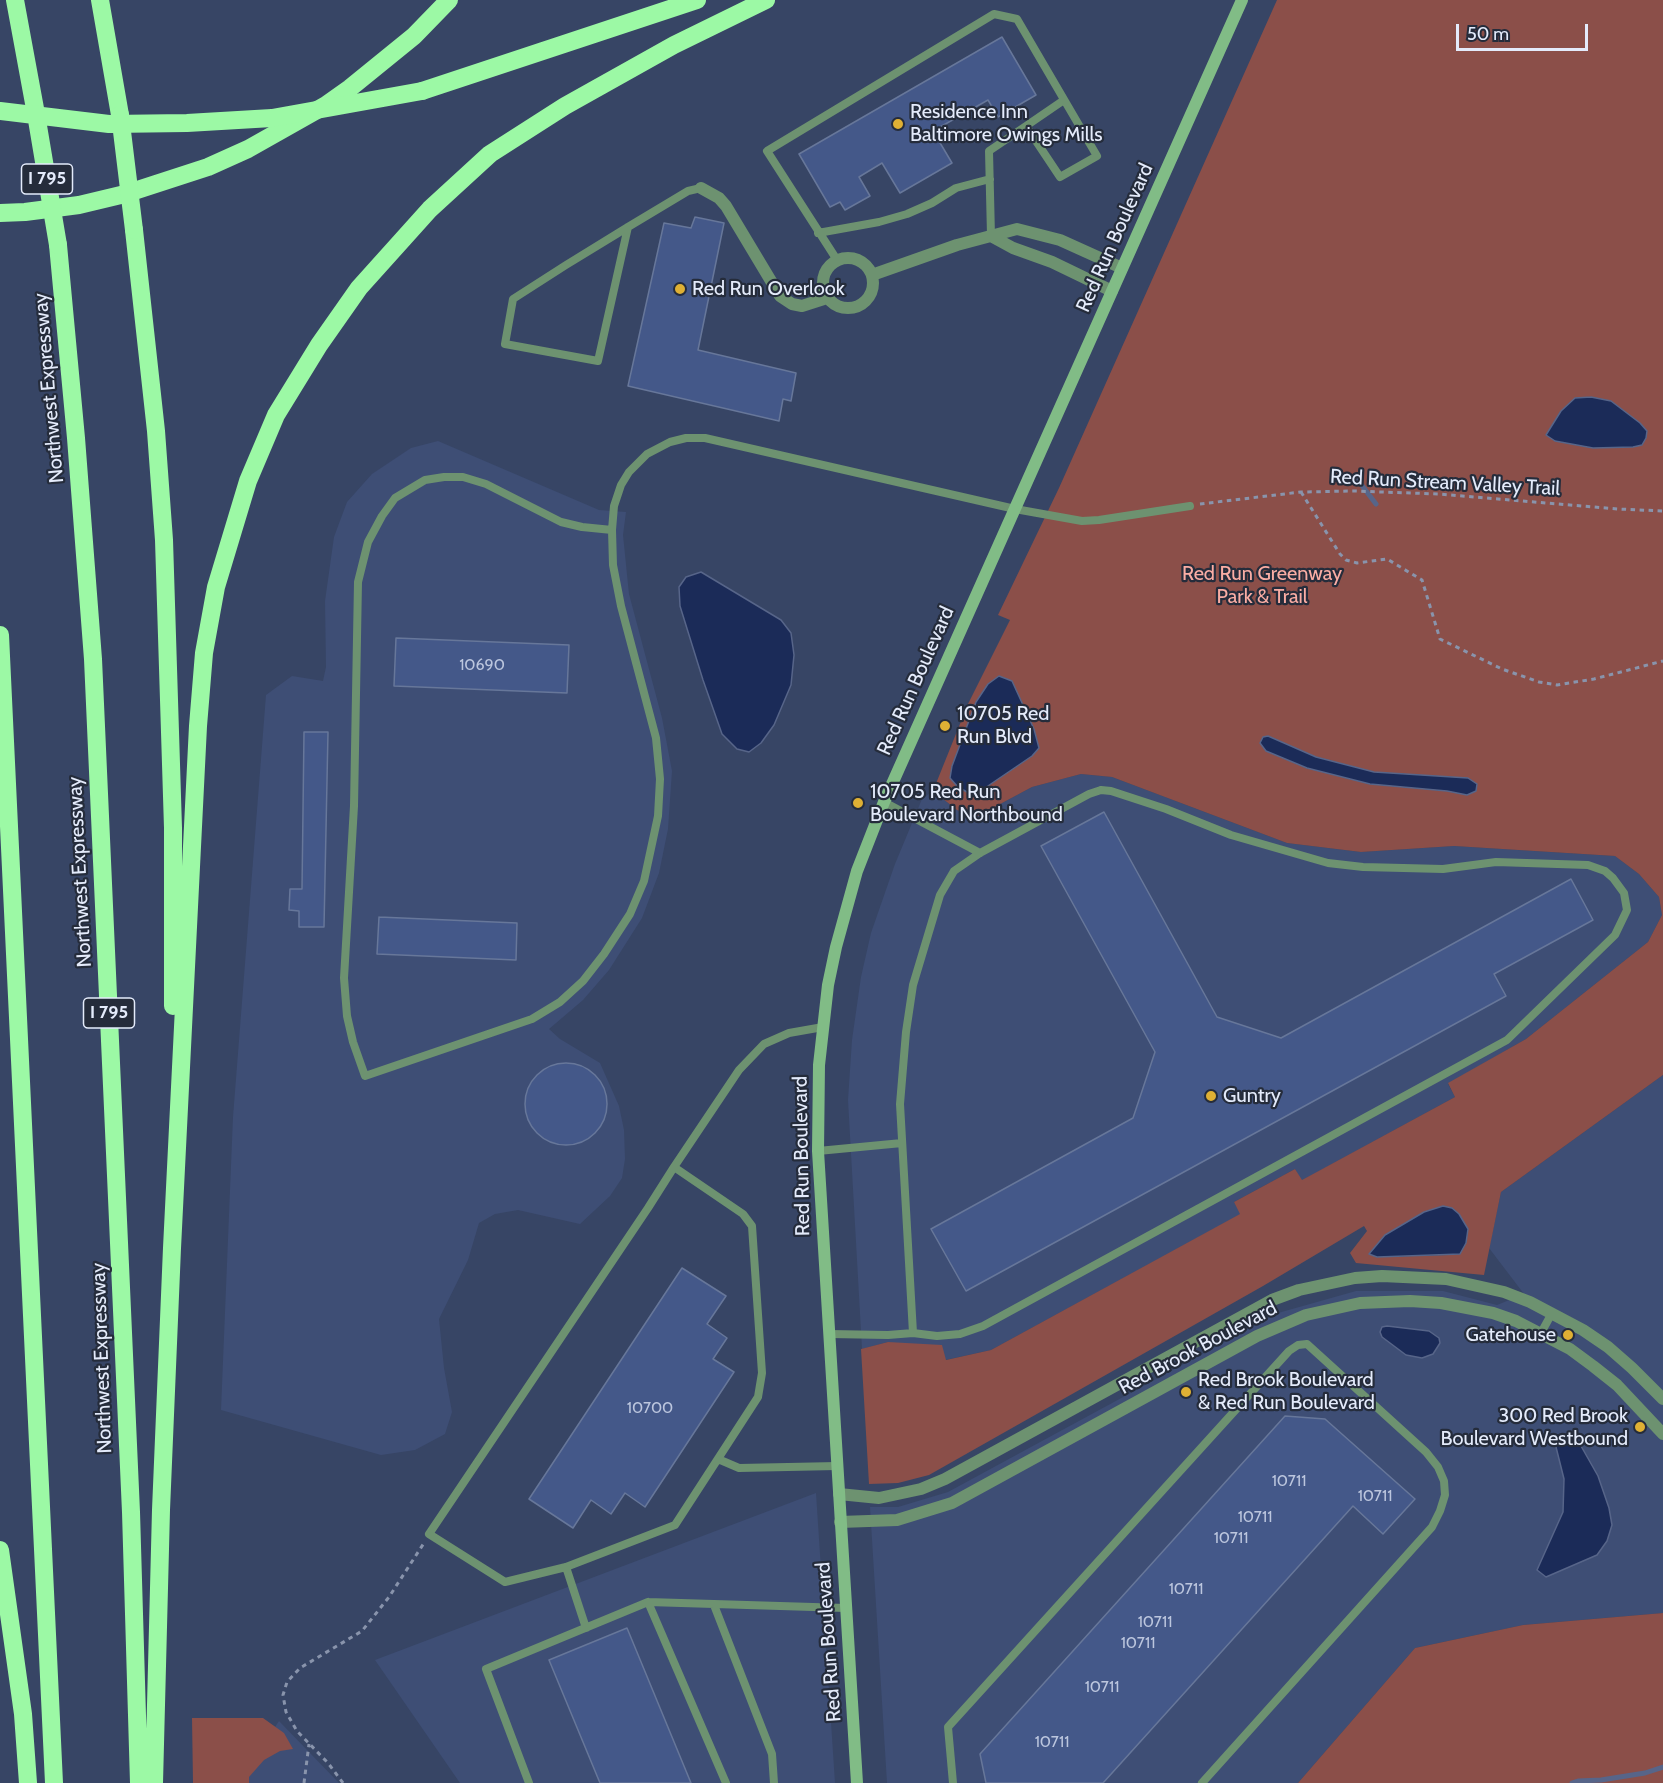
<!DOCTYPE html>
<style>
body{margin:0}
#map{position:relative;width:1663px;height:1783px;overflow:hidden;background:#374565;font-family:Cabin,sans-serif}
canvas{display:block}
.scale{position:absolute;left:1456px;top:24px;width:132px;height:27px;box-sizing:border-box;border:3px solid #e4ebfb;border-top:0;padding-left:8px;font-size:18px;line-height:21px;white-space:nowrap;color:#e4ebfb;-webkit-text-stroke:4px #252c3b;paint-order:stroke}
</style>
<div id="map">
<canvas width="1663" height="1783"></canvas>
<div class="scale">50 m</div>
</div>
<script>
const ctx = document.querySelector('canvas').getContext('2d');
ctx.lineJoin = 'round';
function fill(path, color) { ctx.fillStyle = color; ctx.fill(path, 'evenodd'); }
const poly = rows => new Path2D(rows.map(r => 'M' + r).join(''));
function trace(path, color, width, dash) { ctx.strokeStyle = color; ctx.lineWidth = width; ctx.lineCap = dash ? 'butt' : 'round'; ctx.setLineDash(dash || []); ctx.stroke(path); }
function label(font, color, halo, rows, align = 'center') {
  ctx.font = font + ' Cabin,sans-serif'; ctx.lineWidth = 4.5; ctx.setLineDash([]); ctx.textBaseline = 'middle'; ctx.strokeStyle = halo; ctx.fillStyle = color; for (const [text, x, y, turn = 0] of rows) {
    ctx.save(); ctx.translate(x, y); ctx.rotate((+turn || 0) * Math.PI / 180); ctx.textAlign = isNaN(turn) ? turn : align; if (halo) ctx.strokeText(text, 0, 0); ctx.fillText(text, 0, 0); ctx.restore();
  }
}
fill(poly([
 [438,441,599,510,626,512,623,535,629,594,662,718,672,771,668,829,659,873,642,918,609,970,583,1000,549,1029,560,1039,600,1063,619,1106,624,1130,625,1159,622,1178,610,1196,580,1224,518,1210,495,1214,479,1223,468,1260,439,1319,444,1368,452,1412,445,1434,415,1450,381,1455,221,1410,233,1117,266,695,292,676,323,681,326,667,325,601,334,537,347,502,372,474,411,448],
 [1081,774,1112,777,1287,843,1361,852,1454,846,1615,856,1639,874,1659,897,1662,915,1648,942,1526,1039,1448,1084,1455,1097,1301,1181,1295,1169,1234,1202,1241,1214,991,1350,945,1360,888,1342,862,1349,848,1100,852,1040,861,977,871,933,895,864,922,799,933,791,957,810,974,818,1032,787],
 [1663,1075,1663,1613,1523,1625,1415,1648,1298,1783,887,1783,870,1507,898,1507,948,1492,1278,1313,1356,1291,1443,1291,1497,1305,1524,1294,1489,1248,1501,1192],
 [816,1493,835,1783,460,1783,375,1660],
 [279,1721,339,1783,238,1783]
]), '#3e4e75');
fill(poly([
 [1277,0,1663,0,1663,1075,1501,1192,1484,1275,1356,1263,1350,1253,1367,1231,1364,1226,1263,1286,929,1475,898,1483,869,1484,861,1349,888,1342,942,1345,946,1360,991,1350,1240,1214,1234,1202,1295,1169,1302,1180,1455,1097,1448,1083,1526,1039,1648,942,1662,915,1659,897,1639,874,1615,856,1454,846,1361,852,1287,843,1112,777,1081,774,1032,787,974,818,957,810,933,791,968,704,1010,620,998,615,1059,488],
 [988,684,1021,700,1034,729,1039,748,1032,756,979,792,950,778,952,766,976,702],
 [1452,1208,1459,1214,1468,1229,1448,1255,1377,1257,1370,1254,1385,1235],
 [1663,1613,1663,1783,1298,1783,1415,1648,1523,1625],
 [192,1718,263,1718,284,1733,293,1749,280,1751,264,1760,249,1777,249,1783,193,1783]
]), '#8b4f49');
const water = poly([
 [1591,397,1611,401,1640,423,1647,431,1646,438,1642,445,1633,447,1593,448,1555,441,1546,435,1561,411,1575,398,1591,397],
 [701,572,781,620,791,633,794,655,791,685,774,725,761,743,749,752,737,749,722,734,703,680,680,606,679,587,686,577,701,572],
 [999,676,1012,681,1034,729,1039,748,1032,756,979,792,967,792,958,787,950,778,952,766,976,702,988,684,999,676],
 [1268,736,1316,757,1374,772,1468,778,1477,784,1476,791,1467,795,1447,791,1370,784,1307,768,1266,751,1260,743,1263,737,1268,736],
 [1443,1206,1452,1208,1459,1214,1468,1229,1466,1243,1460,1254,1377,1257,1369,1254,1385,1235,1424,1212,1443,1206],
 [1387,1326,1429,1331,1439,1338,1440,1343,1433,1354,1422,1358,1406,1355,1382,1337,1380,1332,1382,1327,1387,1326],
 [1568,1433,1581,1446,1598,1476,1609,1508,1612,1525,1607,1541,1597,1555,1546,1577,1537,1570,1563,1512,1564,1479,1556,1447,1558,1437,1568,1433]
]);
fill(water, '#1b2b58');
trace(water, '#576589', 1.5);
trace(poly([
 [1357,479,1376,504],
 [1572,1783,1578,1781,1601,1780,1645,1773,1663,1767]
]), '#576589', 5);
const building = poly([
 [1002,37,1036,95,998,117,988,100,933,131,952,163,900,193,882,163,859,177,870,196,845,210,840,202,830,207,799,154,1002,37],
 [695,217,724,223,698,350,796,373,791,401,783,399,779,421,628,386,664,223,691,228,695,217],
 [396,638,569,645,567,693,394,686,396,638],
 [304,732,328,732,324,927,299,927,299,911,289,910,290,889,302,889,304,732],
 [1104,812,1217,1017,1281,1038,1571,879,1593,920,1494,974,1506,996,966,1291,931,1229,1133,1118,1155,1052,1041,846,1104,812],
 [379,917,517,923,516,960,377,954,379,917],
 '525 1104a41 41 0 1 1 82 0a41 41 0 1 1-82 0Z',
 [682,1268,726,1296,707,1324,727,1338,713,1359,734,1372,645,1507,625,1493,611,1514,591,1500,573,1528,529,1499,682,1268],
 [1285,1416,1325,1419,1415,1499,1383,1534,1353,1506,1103,1783,986,1783,980,1754,1285,1416],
 [627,1628,691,1783,600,1783,549,1660,627,1628]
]);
fill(building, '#445889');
trace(building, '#67779a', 1.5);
trace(poly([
 [1301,492,1340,554,1346,560,1357,563,1387,559,1422,580,1440,639,1502,669,1539,682,1557,685,1594,679,1663,661],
 [1200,504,1301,492,1354,491,1438,494,1618,509,1663,511],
 [304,1783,309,1744],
 [343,1783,328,1763,297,1731,286,1712,283,1695,287,1682,300,1668,362,1631,389,1597,424,1543]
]), '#8994ac', 3, [4.5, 4.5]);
trace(poly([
 [1026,126,1064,100],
 [628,227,598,361,505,344,513,299,566,265,628,227,688,191,701,188],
 [818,233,879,222,907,214,932,203,956,188,990,179],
 [837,260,767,151,994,14,1017,19,1097,156,1060,177,1026,126,989,151,991,236],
 [612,530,582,527,561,522,486,484,463,477,444,477,425,480,395,498,382,516,368,542,358,582,354,806,344,978,347,1016,353,1042,365,1076,532,1019,560,1002,583,981,604,954,630,914,644,881,658,816,660,779,656,738,621,606,613,565,612,530,614,506,621,485,629,472,647,454,670,442,686,438,705,438,1015,509,1082,521,1099,520,1190,506],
 [1101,790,1111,791,1166,809,1231,835,1328,863,1363,867,1443,869,1496,862,1588,865,1605,871,1613,878,1624,893,1627,910,1615,935,1507,1040,983,1326,960,1334,937,1336,913,1333,900,1104,906,1032,913,985,940,895,954,871,980,853,1089,794,1101,790],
 [884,802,980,853],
 [818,1151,902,1143],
 [674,1167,743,1214,752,1226,762,1373,758,1397,675,1525,566,1567,505,1582,429,1534,648,1208,674,1167,739,1070,764,1044,789,1033,823,1027],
 [1541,1333,1552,1313],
 [829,1334,888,1335,913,1333],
 [718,1459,739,1468,837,1466],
 [566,1567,586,1628],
 [648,1602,726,1783],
 [714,1605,772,1754,774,1783],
 [529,1783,486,1669,648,1602,846,1608],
 [953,1783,948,1727,1289,1351,1298,1345,1307,1344,1426,1452,1438,1467,1444,1481,1445,1495,1440,1511,1432,1527,1202,1783]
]), '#6d9270', 8);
trace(poly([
 [701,188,719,198,726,206,780,296,792,304,802,306,827,298],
 [991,236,1013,248,1052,262,1112,291],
 '823 283a25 25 0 1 1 50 0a25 25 0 1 1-50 0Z',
 [872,275,957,245,1017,229,1060,240,1122,268],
 [839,1494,879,1498,921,1489,945,1479,1272,1300,1299,1290,1355,1278,1382,1276,1446,1279,1504,1292,1530,1302,1583,1330,1608,1347,1632,1368,1663,1399],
 [840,1522,897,1520,952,1503,1257,1336,1306,1315,1360,1303,1410,1301,1441,1303,1493,1313,1516,1321,1570,1349,1593,1366,1617,1385,1663,1434]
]), '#6d9270', 12);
trace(poly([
 [857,1783,818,1151,819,1065,828,985,836,947,857,871,884,802,1242,0]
]), '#81bc86', 12);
trace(poly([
 [15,0,36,114],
 [100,0,120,115],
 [422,91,697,0],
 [0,213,25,212,79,205,125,194,208,167,248,149,326,105,350,88,414,36,449,0],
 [134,230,156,431,164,540,173,828,173,1006],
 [58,245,76,438,93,659,131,1512,139,1783],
 [0,635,54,1783],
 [0,1550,23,1714,28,1783],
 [154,1783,161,1510,172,1248,198,726,204,653,216,587,248,481,276,415,319,345,359,288,430,209,490,154,565,106,674,45,766,0]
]), '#9cf9a5', 18);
trace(poly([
 [0,111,109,124,187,123,272,118,422,91],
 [36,114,58,245],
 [120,115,134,230]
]), '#9cf9a5', 18);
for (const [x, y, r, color] of [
 [898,124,6,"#dfb034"],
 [680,289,6,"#dfb034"],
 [945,726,6,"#dfb034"],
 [858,803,6,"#dfb034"],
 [1211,1096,6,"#dfb034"],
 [1568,1335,6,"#dfb034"],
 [1186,1392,6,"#dfb034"],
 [1640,1427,6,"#dfb034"]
]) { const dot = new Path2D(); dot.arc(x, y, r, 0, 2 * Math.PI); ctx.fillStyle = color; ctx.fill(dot); trace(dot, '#252c3b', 2); }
label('16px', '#bcc6de', null, [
 ["10690",482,665],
 ["10700",650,1408],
 ["10711",1289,1481],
 ["10711",1375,1496],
 ["10711",1255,1517],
 ["10711",1231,1538],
 ["10711",1186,1589],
 ["10711",1155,1622],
 ["10711",1138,1643],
 ["10711",1102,1687],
 ["10711",1052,1742]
]);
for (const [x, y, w] of [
 [47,179,51],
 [109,1013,51]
]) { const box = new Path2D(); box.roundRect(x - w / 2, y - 15, w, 30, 4.5); ctx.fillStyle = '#252c3b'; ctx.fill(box); trace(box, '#e4ebfb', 1.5); }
label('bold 18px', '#e4ebfb', null, [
 ["I 795",47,179],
 ["I 795",109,1013]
]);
label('20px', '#e4ebfb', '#252c3b', [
 ["Residence Inn",910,112],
 ["Baltimore Owings Mills",910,135],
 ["Red Run Overlook",692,289],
 ["10705 Red",957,714],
 ["Run Blvd",957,737],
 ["10705 Red Run",870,792],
 ["Boulevard Northbound",870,815],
 ["Guntry",1223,1096],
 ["Gatehouse",1556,1335,"right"],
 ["Red Brook Boulevard",1198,1380],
 ["& Red Run Boulevard",1198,1403],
 ["300 Red Brook",1628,1416,"right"],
 ["Boulevard Westbound",1628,1439,"right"]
], 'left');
label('20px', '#e4ebfb', '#252c3b', [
 ["Red Run Boulevard",1115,238,-66],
 ["Northwest Expressway",49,388,-95],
 ["Red Run Stream Valley Trail",1445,483,3],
 ["Red Run Boulevard",916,681,-66],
 ["Northwest Expressway",80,872,-93],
 ["Red Run Boulevard",802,1156,-91],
 ["Red Brook Boulevard",1198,1348,-28],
 ["Northwest Expressway",102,1358,-92],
 ["Red Run Boulevard",829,1642,-94]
]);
label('20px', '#faada4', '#252c3b', [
 ["Red Run Greenway",1262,574],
 ["Park & Trail",1262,597]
]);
</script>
